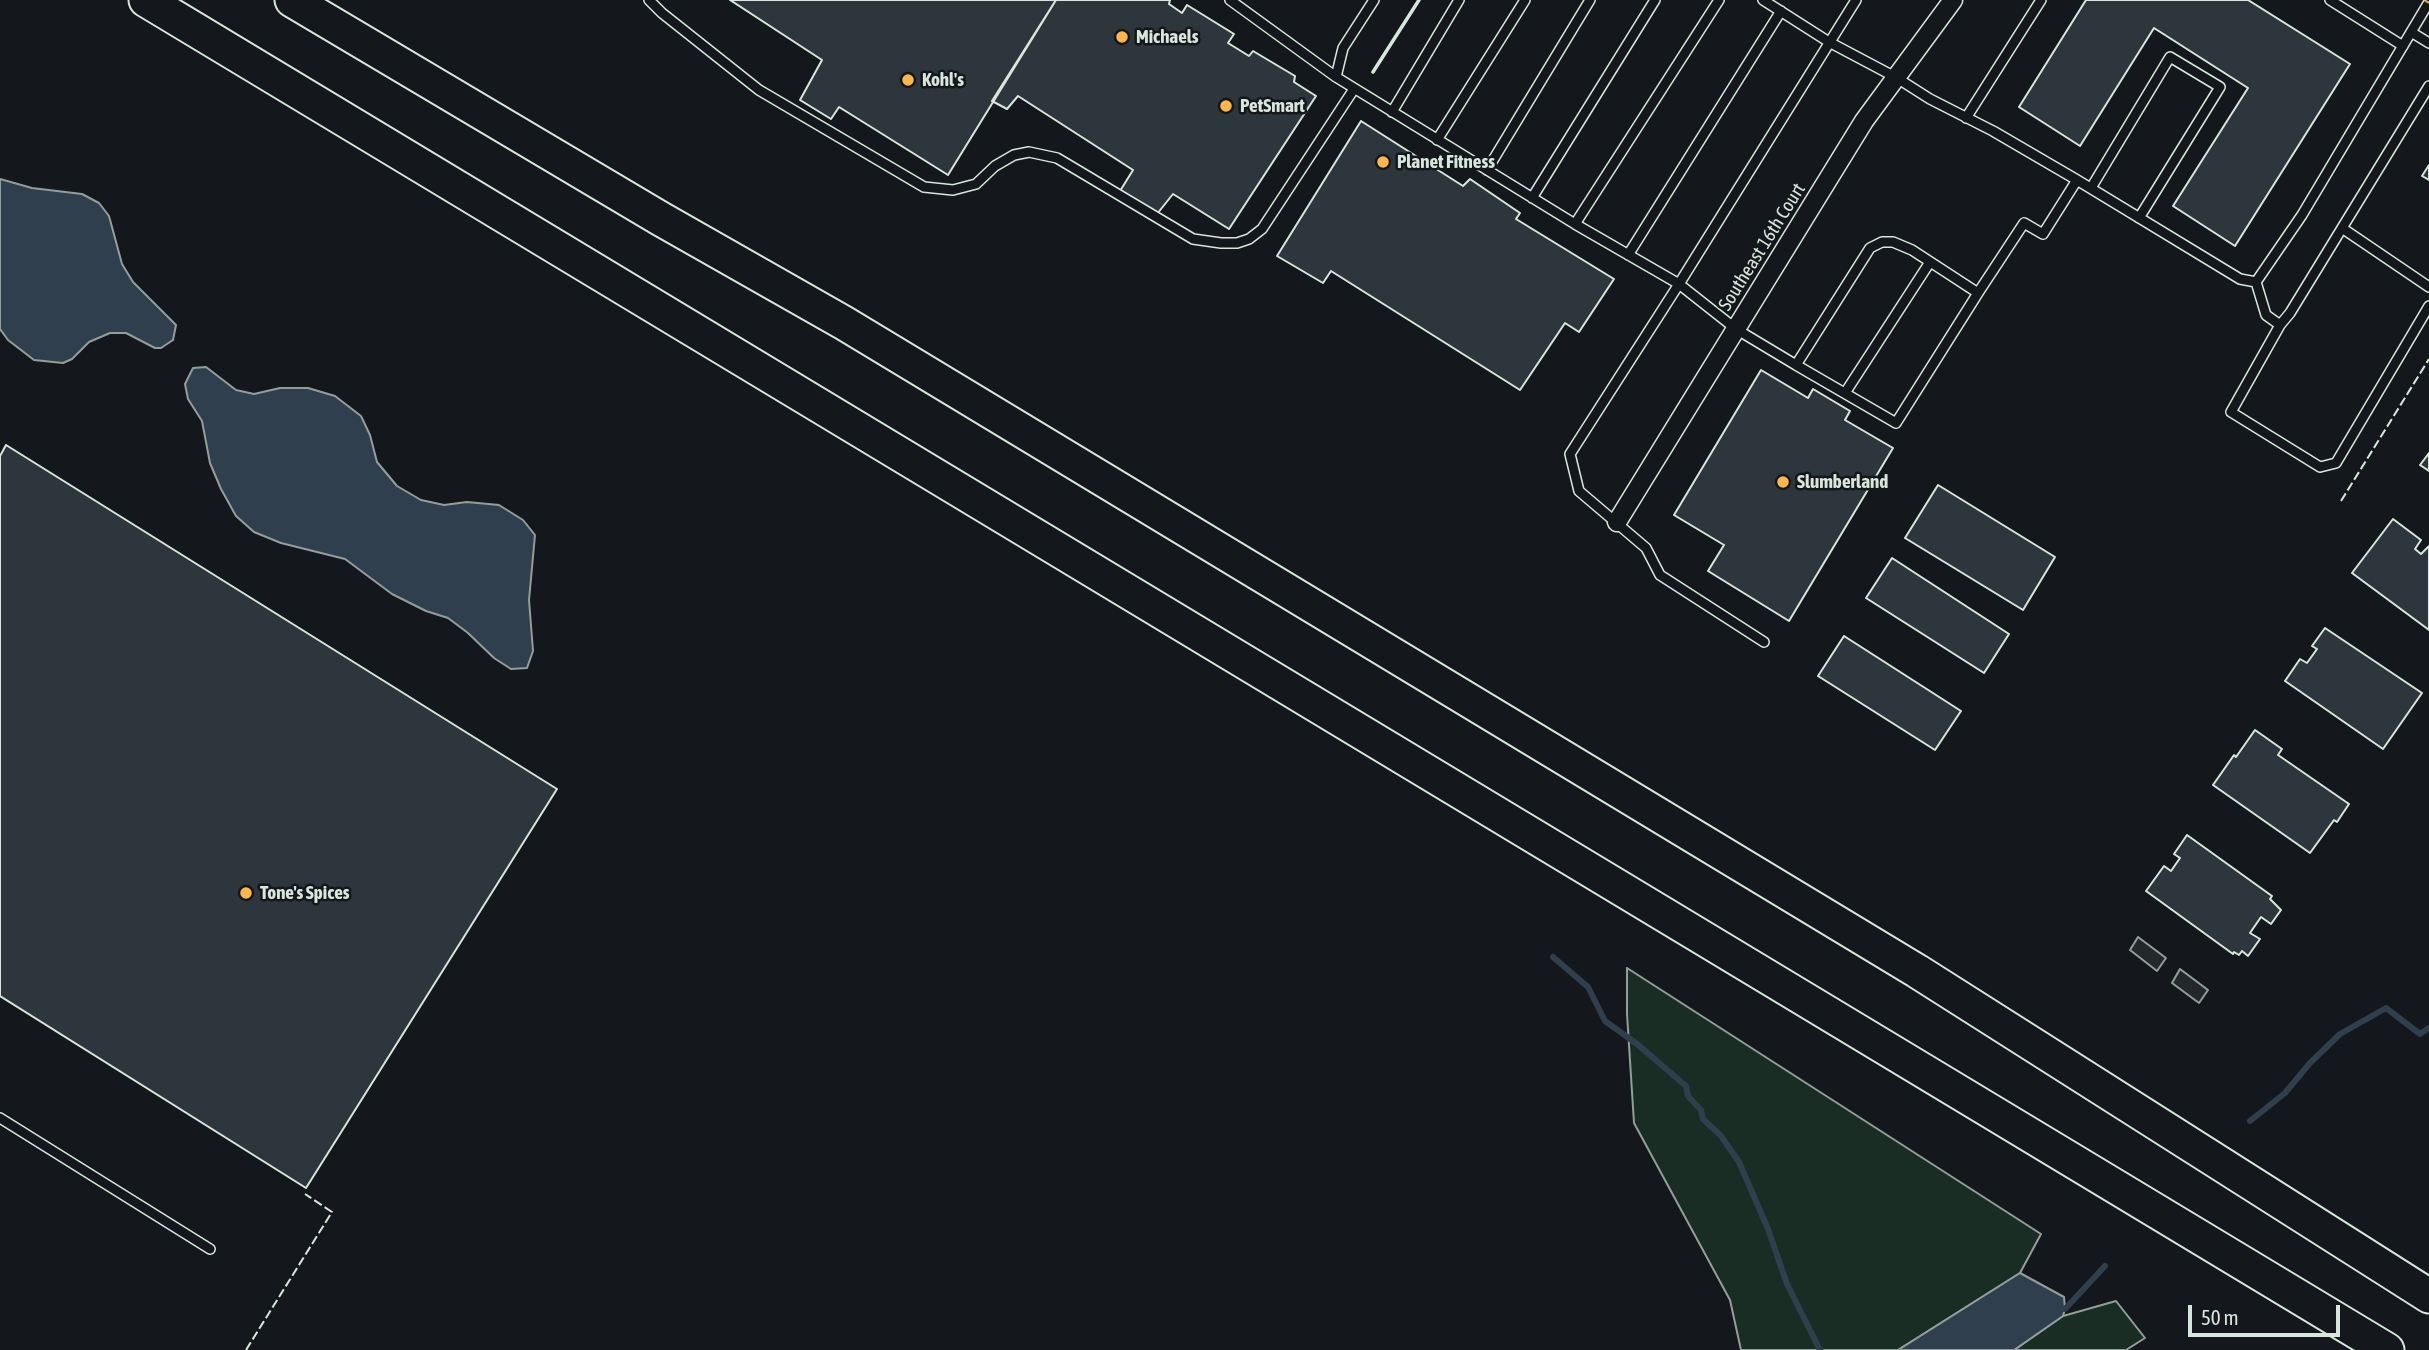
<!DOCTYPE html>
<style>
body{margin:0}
#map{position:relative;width:2429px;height:1350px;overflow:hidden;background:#14181c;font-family:"Asap Condensed",sans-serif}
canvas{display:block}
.scale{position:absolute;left:2188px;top:1305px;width:152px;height:32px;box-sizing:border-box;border:4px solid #d8e6dc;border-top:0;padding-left:9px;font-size:21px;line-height:24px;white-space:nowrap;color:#d8e6dc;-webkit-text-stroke:5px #14181c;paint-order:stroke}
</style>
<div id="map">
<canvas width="2429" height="1350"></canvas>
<div class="scale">50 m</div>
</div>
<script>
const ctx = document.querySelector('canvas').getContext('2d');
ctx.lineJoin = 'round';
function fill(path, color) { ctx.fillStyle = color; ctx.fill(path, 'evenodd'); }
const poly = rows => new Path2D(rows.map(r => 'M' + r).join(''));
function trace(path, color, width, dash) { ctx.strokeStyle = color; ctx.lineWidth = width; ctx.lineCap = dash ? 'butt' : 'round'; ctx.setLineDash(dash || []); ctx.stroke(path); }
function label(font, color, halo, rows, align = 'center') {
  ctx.font = font + ' "Asap Condensed",sans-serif'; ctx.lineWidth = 5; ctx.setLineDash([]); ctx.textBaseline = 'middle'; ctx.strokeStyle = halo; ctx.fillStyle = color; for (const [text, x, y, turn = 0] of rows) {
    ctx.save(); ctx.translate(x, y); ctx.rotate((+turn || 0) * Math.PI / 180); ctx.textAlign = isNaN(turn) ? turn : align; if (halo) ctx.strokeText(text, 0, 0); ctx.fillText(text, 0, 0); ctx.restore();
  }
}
const green = poly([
 [1627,968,2041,1234,2020,1273,1898,1350,1741,1350,1730,1300,1634,1123,1627,1014,1627,968],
 [2116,1301,2145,1338,2126,1350,2014,1350,2063,1316,2116,1301]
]);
fill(green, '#1a2d24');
trace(green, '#939e99', 2);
const parking = poly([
 [2138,937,2166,958,2157,971,2130,950,2138,937],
 [2180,969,2208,990,2199,1003,2172,983,2180,969]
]);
fill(parking, '#24282b');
trace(parking, '#939e99', 2);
const water = poly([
 [0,179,32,188,82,194,99,203,109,216,122,264,133,282,176,325,173,340,161,348,155,348,126,333,110,333,89,342,72,359,63,363,34,360,8,340,0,329,0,179],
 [206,367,236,390,254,394,280,388,308,388,335,396,361,416,370,435,377,462,397,486,421,500,444,505,467,502,499,505,523,520,535,535,529,600,533,651,527,668,511,669,494,658,468,633,448,618,426,611,392,594,345,559,281,543,254,532,236,516,221,489,210,463,202,421,188,399,185,384,193,368,206,367],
 [2020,1273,2064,1297,2065,1309,2063,1316,2014,1350,1898,1350,2020,1273]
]);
fill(water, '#2f3f4d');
trace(water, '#939e99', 2);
trace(poly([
 [1553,957,1588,987,1605,1021,1637,1044,1686,1086,1688,1096,1701,1110,1703,1119,1721,1136,1739,1162,1768,1229,1787,1284,1820,1350],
 [2250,1121,2285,1093,2310,1063,2340,1034,2386,1008,2420,1034,2429,1028],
 [2058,1308,2065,1309,2105,1266]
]), '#2f3f4d', 6);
const building = poly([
 [730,0,1056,0,948,175,839,107,831,119,800,100,822,60,730,0],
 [1056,0,1170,0,1169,4,1182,13,1187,5,1234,34,1228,43,1249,56,1253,51,1295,76,1294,82,1316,96,1229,229,1173,194,1157,214,1120,191,1133,170,1018,96,1007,109,992,101,1056,0],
 [2086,0,2248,0,2350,64,2235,246,2173,206,2248,88,2154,28,2080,146,2019,107,2086,0],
 [1361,121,1463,186,1470,179,1520,213,1516,219,1614,279,1579,332,1565,323,1520,390,1331,271,1323,283,1277,256,1361,121],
 [2429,165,2429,180,2422,176,2429,165],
 [1761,370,1808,398,1813,389,1850,411,1845,420,1893,448,1789,621,1708,571,1724,545,1674,515,1761,370],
 [6,445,557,789,306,1188,0,996,0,456,6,445],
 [2429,453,2429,471,2420,465,2429,453],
 [1938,485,2055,557,2023,610,1905,538,1938,485],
 [2393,519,2421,540,2415,549,2421,554,2429,546,2429,630,2352,573,2393,519],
 [1892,558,2009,634,1984,673,1866,598,1892,558],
 [2325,628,2422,693,2383,749,2285,681,2300,659,2307,663,2317,649,2312,646,2325,628],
 [1844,636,1961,711,1935,750,1818,676,1844,636],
 [2255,730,2282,749,2278,755,2349,804,2337,822,2334,820,2310,853,2213,785,2234,755,2236,757,2255,730],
 [2187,835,2272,896,2270,899,2281,910,2271,924,2261,917,2250,933,2260,939,2248,956,2242,951,2239,955,2234,952,2233,954,2146,891,2164,866,2171,871,2180,858,2174,854,2187,835]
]);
fill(building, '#2c363c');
trace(building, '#d8e6dc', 2);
const lane = poly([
 [649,0,662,13,759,90,924,187,953,190,976,184,995,166,1014,155,1029,152,1057,158,1193,239,1221,243,1237,243,1249,239,1262,229,1354,89],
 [1230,0,1336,77],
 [1374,0,1343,48,1336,77,1575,224,1679,284,1570,454,1579,491,1646,548,1660,575,1764,642],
 [1763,0,1829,42,1897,78,1930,99,1993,131,2077,180,2240,279,2256,282,2302,215,2429,2],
 [1856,0,1679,284,1736,329,1796,365,1870,248,1882,242,1893,242,1912,250,1978,293,2024,223,2043,234,2077,180],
 [2330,0,2403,46],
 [2411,32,2429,43],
 [1392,112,1459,0],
 [1966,118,2041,0],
 [1437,140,1525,0],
 [1487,170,1590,0],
 [2091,188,2170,57,2220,87,2139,218],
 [1532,198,1655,0],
 [1575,224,1719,0],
 [2342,228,2429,287],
 [1628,255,1781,11],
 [2256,282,2266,315,2280,325,2290,313,2429,86],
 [2280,325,2231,412,2320,467,2336,463,2429,306],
 [1796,365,1896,423,1978,293],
 [1845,393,1930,262],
 [0,1118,210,1249]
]);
const street = poly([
 [1617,522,1864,121,1953,0]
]);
const highway = poly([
 [146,0,2387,1350],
 [292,0,661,219,844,323,1917,971,2429,1296]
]);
trace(lane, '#d8e6dc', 12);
trace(street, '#d8e6dc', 21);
trace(highway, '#d8e6dc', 37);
trace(lane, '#14181c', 9);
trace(street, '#14181c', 18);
trace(highway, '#14181c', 33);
trace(poly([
 [2341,501,2429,359],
 [246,1350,332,1212,305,1194]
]), '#d8e6dc', 2, [9, 3.5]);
trace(poly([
 [1373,72,1419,0]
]), '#d8e6dc', 3.5);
trace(poly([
 [2424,0,2429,3]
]), '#ffb74d', 2, [24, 5, 3.5, 5]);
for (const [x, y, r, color] of [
 [1122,37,7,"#ffb74d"],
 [908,80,7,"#ffb74d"],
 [1226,106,7,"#ffb74d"],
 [1383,162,7,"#ffb74d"],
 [1783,482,7,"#ffb74d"],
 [246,893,7,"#ffb74d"]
]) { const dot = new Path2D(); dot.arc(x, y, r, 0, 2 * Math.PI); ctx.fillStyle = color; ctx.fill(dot); trace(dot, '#14181c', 2.5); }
label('bold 19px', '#d8e6dc', '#14181c', [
 ["Michaels",1136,37],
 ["Kohl's",922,80],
 ["PetSmart",1240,106],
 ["Planet Fitness",1397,162],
 ["Slumberland",1797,482],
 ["Tone's Spices",260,893]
], 'left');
label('19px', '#d8e6dc', '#14181c', [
 ["Southeast 16th Court",1762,247,-58]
]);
</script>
